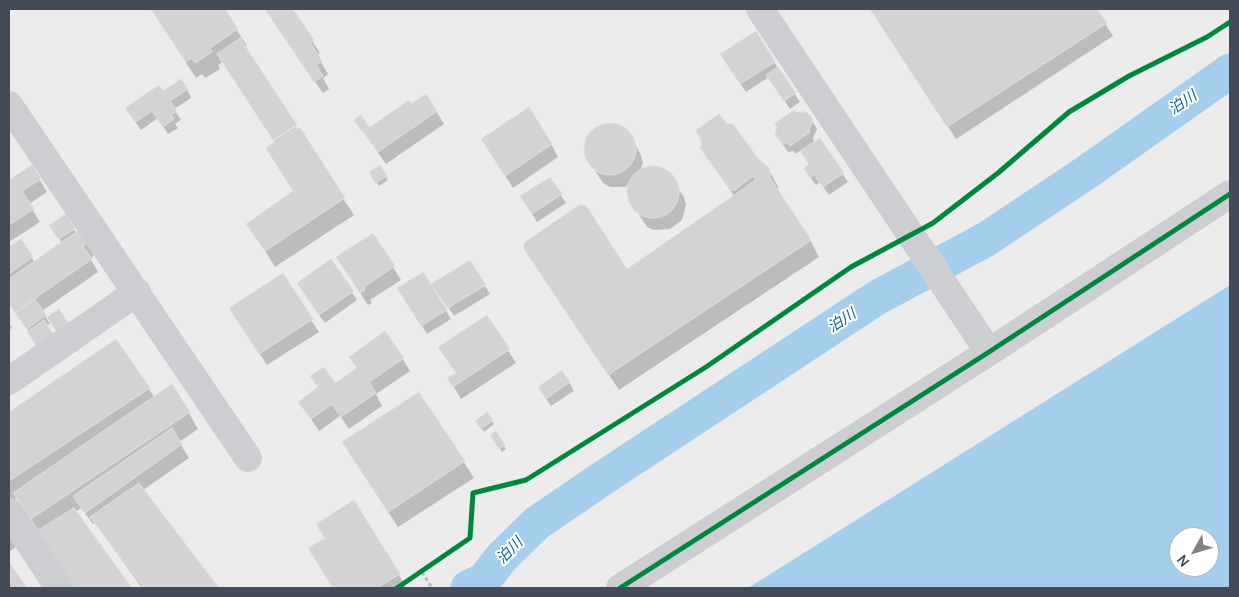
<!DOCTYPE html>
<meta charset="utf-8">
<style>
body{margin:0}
#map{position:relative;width:1239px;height:597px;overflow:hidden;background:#edecec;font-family:Manrope,sans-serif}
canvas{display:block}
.frame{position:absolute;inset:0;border:10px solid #444b58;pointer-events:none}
.north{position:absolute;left:1169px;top:527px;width:50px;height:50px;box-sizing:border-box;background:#fff;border:1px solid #b4b7bc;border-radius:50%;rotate:231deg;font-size:14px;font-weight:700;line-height:20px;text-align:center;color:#444b58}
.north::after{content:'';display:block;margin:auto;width:18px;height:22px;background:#7f838c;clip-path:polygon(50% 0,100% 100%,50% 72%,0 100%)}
</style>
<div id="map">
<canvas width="1239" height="597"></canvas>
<div class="frame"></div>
<div class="north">N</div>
</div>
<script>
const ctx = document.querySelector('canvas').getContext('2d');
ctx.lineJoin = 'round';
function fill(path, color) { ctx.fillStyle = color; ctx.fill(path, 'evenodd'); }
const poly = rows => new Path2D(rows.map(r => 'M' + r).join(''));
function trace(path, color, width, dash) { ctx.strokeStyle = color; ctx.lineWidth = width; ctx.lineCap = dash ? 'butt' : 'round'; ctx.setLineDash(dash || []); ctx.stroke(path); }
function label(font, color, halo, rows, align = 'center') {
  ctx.font = font + ' Manrope,"Noto Sans JP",sans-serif'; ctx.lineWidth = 4; ctx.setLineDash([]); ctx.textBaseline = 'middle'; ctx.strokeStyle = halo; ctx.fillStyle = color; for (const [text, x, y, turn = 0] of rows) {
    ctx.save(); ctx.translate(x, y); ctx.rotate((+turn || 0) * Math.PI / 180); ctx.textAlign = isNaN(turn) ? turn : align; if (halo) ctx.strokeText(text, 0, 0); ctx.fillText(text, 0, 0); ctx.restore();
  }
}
fill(poly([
 [1230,285,1230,588,748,588],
 [1179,537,1209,537,1209,567,1179,567]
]), '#a4ceeb');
fill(poly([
 [151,9,223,9,247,46,218,65,220,69,205,78,202,74,196,78],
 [265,9,291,9,320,53,317,55,328,74,323,78,329,89,323,93],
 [871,9,1096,9,1113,36,956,139],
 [774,62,800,102,790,109,769,77,746,92,727,63],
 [187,89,191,98,174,109,181,120,175,124,178,128,168,134,158,118,141,130,132,117,163,93],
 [411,106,436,111,444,124,386,164,358,124,361,117,369,129],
 [796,113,810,117,817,129,813,138,815,143,820,139,848,182,829,195,820,182,816,185,810,177,810,165,801,150,796,154,794,151,788,152,776,135],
 [609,124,624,129,634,142,641,155,643,163,639,173,651,168,666,172,684,197,686,205,682,220,670,229,654,230,647,227,630,201,629,184,625,187,610,187,603,183,586,157,584,149,589,135,602,125],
 [296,127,354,215,275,267,248,224,294,192,274,141],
 [551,144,558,157,513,188,490,152],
 [702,147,756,158,769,170,778,187,779,193,809,238,819,257,619,390,525,248,627,271,734,196],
 [32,167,47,192,29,204,40,222,9,242,9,182],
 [380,167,388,180,379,186,371,173],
 [550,179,566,203,537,222,522,197],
 [66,216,76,233,87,243,94,256,90,258,98,272,42,311,50,324,29,332,9,304,9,249,20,241,35,262,62,243,51,225],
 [373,235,401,280,370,300,372,303,368,305,345,270],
 [331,261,357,300,325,323,303,292],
 [469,261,490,294,454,316,438,292,436,293,451,319,427,334,399,288,431,286],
 [487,317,516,363,461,399,449,379,457,374],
 [311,320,319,332,267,365,238,321],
 [9,322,12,328,9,330],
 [116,340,155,398,189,413,198,429,179,442,189,458,143,490,218,588,142,588,95,523,93,524,81,508,75,512,131,588,69,588,39,531,17,498,12,501,9,496,9,414],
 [351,357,402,358,410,371,376,394,382,406,349,429,340,416,319,431,300,402,334,385,358,369],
 [569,382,574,391,551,406,544,396],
 [419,393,474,478,398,527,353,459],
 [487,413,494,424,484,432,479,425],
 [495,432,506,449,502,452,492,435],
 [353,502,399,575,406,588,334,588,320,566,326,538],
 [9,526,20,544,9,552]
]), '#0003');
trace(poly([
 [468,588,484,580,502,557,537,523,603,478,878,297,985,240,1087,172,1230,71]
]), '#a4ceeb', 35);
const building = poly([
 [151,9,225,9,238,29,210,48,212,52,195,63,192,58,186,62,151,9],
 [265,9,293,9,314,40,310,42,322,61,316,65,323,76,314,82,265,9],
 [870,9,1097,9,1107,23,947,127,870,9],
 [756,31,775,62,740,84,720,54,756,31],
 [240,38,297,125,273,140,217,54,240,38],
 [778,67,796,93,784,101,766,75,778,67],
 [181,79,188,89,170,101,177,111,171,115,174,119,163,127,152,111,135,122,125,108,159,85,163,91,181,79],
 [426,94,437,111,378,152,363,132,409,100,411,104,426,94],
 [529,107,552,144,505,176,481,139,529,107],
 [794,110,796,112,806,112,811,116,813,120,809,129,810,132,790,146,788,143,783,144,775,135,777,127,775,123,794,110],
 [719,114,727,124,733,124,757,157,770,169,770,178,810,238,810,241,608,375,524,249,524,243,579,205,583,205,587,207,627,269,756,180,753,176,735,190,730,190,700,148,702,142,696,130,719,114],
 [361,115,369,127,362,132,354,120,361,115],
 '584 149a26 26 0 1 1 52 0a26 26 0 1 1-52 0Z',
 [297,128,301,129,345,198,265,251,246,224,293,191,267,150,267,147,297,128],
 [820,138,844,173,823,187,814,175,810,178,804,168,809,164,800,151,820,138],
 [32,165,41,179,22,191,34,209,9,225,9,180,32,165],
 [380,165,387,176,375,183,369,172,380,165],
 '627 192a26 26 0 1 1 52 0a26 26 0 1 1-52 0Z',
 [550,177,562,194,532,214,520,196,550,177],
 [66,214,75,229,58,239,49,225,66,214],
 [79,230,88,242,83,246,92,259,15,312,9,303,9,279,79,230],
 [373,233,395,266,364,287,365,290,360,293,336,257,373,233],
 [21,239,33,257,9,274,9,247,21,239],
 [331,259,354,291,319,315,297,283,331,259],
 [470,260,486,285,448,308,431,284,470,260],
 [423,272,447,310,421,326,397,288,423,272],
 [283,273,313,319,259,354,229,308,283,273],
 [35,299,46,315,27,329,15,313,35,299],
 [59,309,71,327,59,335,47,317,59,309],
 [487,315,510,349,453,387,447,378,456,373,438,347,487,315],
 [44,320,55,337,39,349,27,332,44,320],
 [385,331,404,358,369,382,376,393,341,417,332,404,311,419,298,402,318,387,310,376,324,367,335,383,357,368,349,357,385,331],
 [116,339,150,388,9,481,9,412,116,339],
 [562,370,570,382,546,399,538,387,562,370],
 [172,384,190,412,31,519,13,493,172,384],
 [419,392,465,461,388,512,342,442,419,392],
 [487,412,493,420,481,429,475,421,487,412],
 [172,428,182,444,85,513,73,496,172,428],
 [496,431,505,445,499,449,490,435,496,431],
 [139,483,219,588,144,588,90,517,139,483],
 [354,500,400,574,377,588,333,588,308,548,325,538,316,524,354,500],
 [74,508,132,588,70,588,32,534,74,508],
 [9,562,27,588,9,588,9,562]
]);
fill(building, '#d3d3d5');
trace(building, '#dededf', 1);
trace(poly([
 [931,224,998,173,1069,112,1129,76,1207,37,1230,22],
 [422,572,432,588],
 [397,588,470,538,473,493,526,480,706,367,851,267,891,246]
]), '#b7c3c2', 3, [4, 2.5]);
trace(poly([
 [760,9,989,352],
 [9,105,248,458],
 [9,381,137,292],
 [9,512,59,588],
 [620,588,989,352,1230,194]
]), '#cdced2', 28);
trace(poly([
 [397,588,470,538,473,493,526,480,706,367,851,267,933,223,998,173,1069,112,1129,76,1207,37,1230,22],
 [620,588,989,352,1230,194]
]), '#00873e', 5);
label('italic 15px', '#0d65a3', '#fff', [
 ["泊川",1183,103,-35],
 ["泊川",842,321,-33],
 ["泊川",510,551,-46]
]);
</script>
